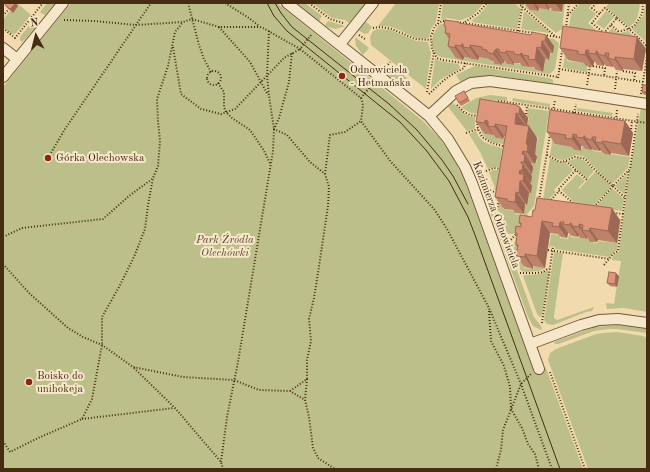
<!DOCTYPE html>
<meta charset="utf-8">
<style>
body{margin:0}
#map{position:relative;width:650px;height:472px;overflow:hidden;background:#f1daae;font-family:"Old Standard TT",serif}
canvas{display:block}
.frame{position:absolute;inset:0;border:4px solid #472c11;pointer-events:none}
.north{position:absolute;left:16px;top:16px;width:40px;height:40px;-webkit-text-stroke:3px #f6e7ca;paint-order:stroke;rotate:353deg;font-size:11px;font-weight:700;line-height:16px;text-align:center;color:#472c11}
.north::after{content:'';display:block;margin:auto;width:14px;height:18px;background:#472c11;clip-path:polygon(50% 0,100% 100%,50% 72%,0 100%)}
</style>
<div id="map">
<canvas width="650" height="472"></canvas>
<div class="frame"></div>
<div class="north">N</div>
</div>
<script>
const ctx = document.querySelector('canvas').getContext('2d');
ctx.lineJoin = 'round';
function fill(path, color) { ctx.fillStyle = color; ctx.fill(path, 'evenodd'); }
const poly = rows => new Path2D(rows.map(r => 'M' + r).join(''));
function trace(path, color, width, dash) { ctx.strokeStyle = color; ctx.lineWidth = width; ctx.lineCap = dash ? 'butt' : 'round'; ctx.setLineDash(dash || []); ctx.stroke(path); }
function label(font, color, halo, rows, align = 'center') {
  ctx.font = font + ' "Old Standard TT",serif'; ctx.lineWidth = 4; ctx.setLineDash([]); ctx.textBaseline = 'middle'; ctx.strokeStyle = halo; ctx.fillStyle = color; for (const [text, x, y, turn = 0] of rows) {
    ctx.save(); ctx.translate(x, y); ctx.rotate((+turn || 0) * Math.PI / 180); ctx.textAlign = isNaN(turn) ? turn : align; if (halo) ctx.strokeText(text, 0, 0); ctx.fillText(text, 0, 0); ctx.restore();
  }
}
fill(poly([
 [15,3,17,3,31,15,16,33,14,34,11,34,3,27,3,20,10,11,13,13,18,6],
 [47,3,55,3,45,15,40,12],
 [71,3,277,3,423,121,440,139,454,159,466,184,534,372,546,368,583,469,3,469,3,87],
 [297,3,305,3,322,16,319,21],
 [312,3,366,3,349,23,345,20,332,18],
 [396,3,439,3,436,22,431,29,429,38,422,39,414,37,395,28,385,26,378,26],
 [443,3,484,3,476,12,471,16,461,20,458,20,447,18,441,20],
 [489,3,514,3,521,9,517,29,472,22,471,21,479,15],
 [525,3,530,3,530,10,538,11,539,8,549,10,549,8,553,9,553,11,562,13,563,3,565,3,562,29,556,33,525,7],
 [581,3,591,3,592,4,589,8,596,14,588,23,604,37,612,28,617,32,620,33,628,31,646,47,646,48,570,37,567,61,586,63,586,66,587,66,587,69,588,69,587,72,563,68,571,14],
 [609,3,640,3,639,11,637,18,634,23,629,27,606,7],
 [644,3,647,3,647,43,632,29,636,25,643,16,645,6],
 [524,11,549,32,549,33,521,29],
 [606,11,614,17,604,29,596,23],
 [35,18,37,20,39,23,27,37,22,42,20,40,20,37],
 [328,21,345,26,336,29,328,27,325,25],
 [365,21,372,27,368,33,365,34,363,33,358,30],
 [447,22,458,46,456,58,463,60,464,57,470,58,470,56,471,56,471,59,478,60,479,57,490,59,490,61,495,62,495,64,502,65,502,63,504,63,504,61,507,61,507,64,514,65,515,63,522,64,522,66,529,67,529,65,531,65,531,67,537,68,536,71,543,72,545,59,549,60,551,53,553,53,554,46,542,44,543,37,554,39,559,43,555,69,551,73,548,74,440,57,435,53,433,49,432,43,433,34,439,25],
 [378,29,391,30,416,41,428,42,431,53,426,89,371,45,370,37,373,31],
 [355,37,369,48,363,55,356,46],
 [435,58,440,61,458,64,460,67,459,69,440,80,431,89,431,87],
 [391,66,407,78,401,86,386,73],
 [475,66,549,78,553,80,553,84,493,75,475,77,461,83,456,75,470,68],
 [490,95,507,97,507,101,497,100,489,101,480,109,476,114,471,113,462,108,462,107,476,98],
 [513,98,550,104,550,107,512,101],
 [452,102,465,114,469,116,475,117,475,127,474,129,467,131,448,107],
 [528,108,549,111,534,206,527,214,529,217,513,234,509,234,507,233,498,209,500,194,505,195,503,209,515,211,515,214,524,215,525,205,527,205,529,193,531,193,532,186,528,185,528,183,531,183,532,176,530,175,530,174,532,174,533,167,531,166,531,163,536,164,537,157,534,156,538,137,523,135,527,126,529,118,526,118],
 [577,108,613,113,612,116,577,111],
 [641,108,647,109,647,312,624,308,607,309,606,303,614,304,621,261,612,260,612,258,614,255,619,252,620,244,630,170],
 [488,111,484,134,493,135,494,133,496,133,496,138,503,139,504,137,514,138,513,145,495,143,487,139,482,134,479,124],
 [557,112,558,122,555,144,574,147,573,150,581,151,582,146,585,147,584,149,591,150,592,148,593,148,593,151,601,152,601,149,604,150,603,154,611,155,611,154,630,157,628,168,612,184,593,166,588,160,583,156,576,155,563,160,557,159,550,155],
 [476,131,479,137,484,142,491,145,502,148,500,167,494,167,488,169,480,152,469,134],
 [550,158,558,162,565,162,573,170,554,190,556,192,548,200,543,200],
 [579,158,585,161,594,171,587,179,568,161,575,159],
 [494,170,499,170,496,190,493,189,495,188,489,172],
 [596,171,612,186,595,204,592,207,577,205,562,190,577,174,585,181,578,188,579,189],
 [627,174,625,195,615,186],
 [486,185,534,317,541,326,542,330,537,328,533,326,528,317,481,187],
 [612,188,624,199,622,211,595,208],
 [607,217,621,219,617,250,612,254,610,257,555,249,555,247,551,246,550,248,549,248,551,234,560,235,560,238,568,239,569,234,571,234,571,237,579,238,579,235,580,236,580,238,587,239,588,237,590,237,590,242,598,243,598,241,617,243,620,220],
 [532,220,524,268,533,269,534,266,546,268,539,271,526,272,521,271,513,247,516,237],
 [554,252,563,253,554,316,554,318,557,320,594,307,592,311,586,312,553,325,547,324,544,320],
 [546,271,548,271,549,273,542,316,540,317,537,314,523,276,525,275,539,274],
 [617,325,646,329,647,330,647,333,616,329,609,329,594,331,558,344,555,344,554,342,595,327],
 [617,332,643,336,647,338,647,469,588,469,548,360,550,353,556,349,596,334,604,333]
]), '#bcbf89');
const street = poly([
 [287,3,413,103,429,116,448,139,465,167,472,183,539,369],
 [340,44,373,3],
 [3,48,17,59],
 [3,77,63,3],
 [429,116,456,91,471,83,490,81,556,90,647,104],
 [530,344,581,325,599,320,618,319,647,323]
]);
trace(street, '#725838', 12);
trace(poly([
 [188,3,199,45,204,59,211,72],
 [225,3,249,18,259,26],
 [309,3,330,19,343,23],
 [518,3,556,37],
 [596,3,592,8,599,14,592,23,604,33,617,18,605,8,599,14],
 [642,3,643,8,642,14,639,19,635,25,629,29,647,46],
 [568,15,579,3],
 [3,16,9,9],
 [617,18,629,29],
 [64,20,94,21,136,25,183,22,192,19,219,27,260,27,263,28,300,49],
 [447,21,442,21,435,26,431,36,432,49,437,58,443,60,558,77],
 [457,22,534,33],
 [465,22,478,13,487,3],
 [438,24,441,3],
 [611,25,618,31,621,31,629,29],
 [219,27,250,62,268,95],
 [3,28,15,38,43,3],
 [373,28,380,27,392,29,415,39,431,40],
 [566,28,569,3],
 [518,31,523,3],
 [311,35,300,49,361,98,373,83],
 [359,35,365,39],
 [544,35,564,38],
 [173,47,181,94,201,109,221,114,235,109,284,58,300,49],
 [593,66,605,68,604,76],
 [386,67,390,62],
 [559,69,643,82],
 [623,71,635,73,634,81],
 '207 78a7 7 0 1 1 14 0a7 7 0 1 1-14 0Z',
 [558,78,562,51],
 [218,83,224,92,224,107,226,112,232,118,250,130,263,149,270,163],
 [587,85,590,66],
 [615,89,617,71],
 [427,92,434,52],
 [429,94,443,81,451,75,464,68,465,63],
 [641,94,647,57],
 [361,98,363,105,361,121,391,162,434,209,447,229,489,308,521,384,552,469],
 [495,102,499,101,647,123],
 [457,105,464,112,470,115,478,116,478,115],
 [553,111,555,100],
 [574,113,576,104],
 [524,115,526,115,527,106],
 [616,120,617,110],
 [477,121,478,129,482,137,492,143,506,147],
 [629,130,631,130,632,121],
 [466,133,478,129],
 [547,155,558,161,562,162,575,157,583,158,586,160,592,167,613,186,630,169,638,114],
 [48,158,65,129,151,3],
 [566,161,587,180],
 [486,171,494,168,502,169],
 [325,174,330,135,345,132,361,121],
 [613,186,625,198],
 [490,191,497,192],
 [539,200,550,134],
 [549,202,559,191],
 [573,203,558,190,576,170],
 [594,207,613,186],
 [497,210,499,199],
 [623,214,629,170],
 [3,237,22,228,103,219,129,196,152,179],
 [509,242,517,233],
 [548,250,610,259],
 [3,264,30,294,68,328,83,337,102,345,133,367,183,377,234,380,259,390,290,391,305,400],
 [604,265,613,254,618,251,623,214,614,213],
 [520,273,536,273,543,272,549,268],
 [489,311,491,341,504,366,510,387,511,409,522,428,528,444,535,454,539,469],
 [542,323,553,247],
 [134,368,175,408,221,462,223,469],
 [550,372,585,469],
 [307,379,305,400,309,417,313,448,318,458,335,469],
 [290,391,307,379,307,360,311,341,309,319,314,298,318,273,328,206,329,187,325,174,310,162,287,135,274,129,279,118,289,82,292,53],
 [82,419,174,408],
 [3,441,10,452,38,438,82,419,92,399,102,345,102,317,119,287,134,257,145,229,148,205,153,178,158,166,160,141,158,121,157,99,168,66,175,32,183,22],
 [221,462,227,417,238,362,273,151,274,129,269,96,267,75,269,31],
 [496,469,501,450,503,430,521,384,531,374]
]), '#472c11', 2, [1, 2]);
trace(street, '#f6e7ca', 10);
trace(poly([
 [267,3,274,16,287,31,400,122,426,150,449,181,468,217,475,235,560,469],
 [275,3,281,13,292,27,389,104,417,130,442,160,453,176,468,204]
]), '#472c11', 1);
fill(poly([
 [16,3,18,6,13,13,7,8,5,5],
 [525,3,563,3,562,12,553,11,551,8,549,8,549,10,539,8,538,11,530,10],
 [460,24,531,35,554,46,553,53,550,53,549,60,545,59,543,72,536,70,534,67,530,67,529,65,529,67,522,66,520,63,514,63,514,65,507,64,505,61,504,61,504,63,502,63,502,65,495,64,493,61,491,61,489,59,479,57,478,60,471,59,470,57,470,58,464,57,463,60,456,58,448,46,449,39,445,33,446,29,444,26],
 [560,48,646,49,642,71,623,69,623,71,616,70,613,66,613,67,606,66,604,64,604,66,597,65,595,62,594,62,593,67,586,66,584,63,568,60],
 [647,85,647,95,644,95,642,92],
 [464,91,470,101,461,106,459,103],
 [517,105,528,118,527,125,529,126,537,138,535,154,537,157,535,164,531,163,531,164,533,167,532,174,530,174,532,176,531,183,529,182,532,186,531,193,529,193,527,205,525,204,524,214,515,213,513,210,504,209,495,197,505,136,504,136,503,139,496,138,493,134,493,135,485,134,476,122],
 [625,121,633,133,629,156,611,153,610,155,604,154,601,150,600,151,593,150,592,148,591,150,585,149,583,146,581,146,581,151,574,150,572,147,555,144,547,132],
 [532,217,620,220,617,243,598,240,597,242,590,242,587,237,587,239,580,238,579,235,578,237,572,236,570,234,568,233,567,238,561,237,558,234,550,233,545,268,533,266,533,269,525,267,516,256,518,248,516,245,517,236,515,233,521,227,521,226,519,223],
 [619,276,617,287,610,286,607,283]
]), '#be8169');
fill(poly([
 [16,3,18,6,13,13,10,9],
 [533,3,535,3,539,8,538,11],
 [544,3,546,3,549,8,549,10],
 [555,3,563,3,562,12],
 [546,35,554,46,553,53,545,41],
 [637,37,646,49,642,71,634,59],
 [542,41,550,53,549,60,541,48],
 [462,44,464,47,463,47,470,57,470,58,461,46],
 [455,45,464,57,463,60,455,48],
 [470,45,479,57,478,60,470,48],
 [537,47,545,59,543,72,535,60],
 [496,49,504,61,504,63,495,51],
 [586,50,594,62,593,67,585,55],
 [494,51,502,63,502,65,493,54],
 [506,51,514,63,514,65,506,53],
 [596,51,604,64,604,66,596,54],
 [521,53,529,65,529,67,520,55],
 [605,53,613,66,613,67,605,56],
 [615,57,623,69,623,71,615,60],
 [517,105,520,108,520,107,528,118,527,126,519,114,517,106],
 [516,113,525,125,515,124],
 [485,120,490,126,488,126,493,134,493,135,485,123],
 [625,121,633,133,629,156,621,144],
 [495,124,504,136,503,139,495,127],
 [529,126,537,138,535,154,537,157,535,164,527,152,526,144],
 [573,134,581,146,581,151,572,139],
 [584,136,592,148,591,150,583,138],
 [592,137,601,150,600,151,592,140],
 [602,141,611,153,610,155,602,143],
 [523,151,533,167,532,174,524,162,522,154],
 [521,162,532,176,531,183,522,171],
 [520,170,524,176,524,174,532,186,531,193,523,181,519,174],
 [520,181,529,193,527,205,519,193],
 [516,192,525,204,524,214,515,202],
 [612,208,620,220,617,243,608,231],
 [542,221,550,233,545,268,537,256],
 [560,222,568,233,567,238,559,227],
 [570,223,579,235,578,237,570,225],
 [579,224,583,230,582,230,587,237,587,239,579,227],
 [590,228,598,240,597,242,589,231],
 [525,254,533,266,533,269,525,257],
 [616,273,619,276,617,287,615,284]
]), '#9b6955');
const building = poly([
 [6,3,16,3,10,9,5,5,6,3],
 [445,20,459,22,459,23,531,35,532,32,546,35,545,41,542,41,541,48,537,47,535,60,528,59,529,56,522,55,522,53,521,53,520,55,514,54,514,52,506,51,506,53,499,52,499,49,496,49,495,51,494,51,493,54,487,52,487,50,482,49,482,47,470,45,470,48,463,47,463,44,462,44,461,46,455,45,455,48,448,46,450,34,445,33,446,27,444,26,445,20],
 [563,26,637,37,634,59,615,57,615,60,608,58,609,53,605,53,605,56,598,54,598,52,596,51,596,54,588,53,589,50,586,50,585,55,578,54,578,51,560,48,563,26],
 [643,85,647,85,647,92,642,92,643,85],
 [464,91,468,98,459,103,455,96,464,91],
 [480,99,517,105,517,106,520,107,519,114,516,113,515,124,529,126,526,144,528,145,527,152,523,151,522,154,525,155,524,162,521,162,521,163,523,164,522,171,520,170,519,174,524,174,523,181,520,181,519,193,516,192,515,202,507,201,507,199,495,197,507,126,495,124,495,127,488,126,488,121,485,120,485,123,476,122,480,99],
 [550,110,625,121,621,144,602,141,602,143,595,142,596,137,592,137,592,140,585,138,585,136,584,136,583,138,576,137,577,135,573,134,572,139,565,138,566,135,547,132,550,110],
 [537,198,612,208,608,231,590,228,589,231,582,230,583,225,579,224,579,227,572,226,572,224,570,223,570,225,563,224,564,222,560,222,559,227,552,226,553,223,542,221,537,256,525,254,525,257,516,256,518,245,516,245,517,233,515,233,516,226,521,227,521,223,519,223,520,215,532,217,533,210,535,210,537,198],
 [609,272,616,273,615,284,607,283,609,272]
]);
fill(building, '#dd967a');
trace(building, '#9b6955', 1);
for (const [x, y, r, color] of [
 [342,76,4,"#8f2418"],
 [48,158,4,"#8f2418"],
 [29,382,4,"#8f2418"]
]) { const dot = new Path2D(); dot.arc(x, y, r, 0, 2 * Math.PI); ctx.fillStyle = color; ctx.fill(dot); trace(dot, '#f6e7ca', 1.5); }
label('11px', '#472c11', '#f6e7ca', [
 ["Odnowiciela",350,70],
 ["- Hetmańska",350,83],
 ["Górka Olechowska",56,158],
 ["Boisko do",37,376],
 ["unihokeja",37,389]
], 'left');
label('11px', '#472c11', '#f6e7ca', [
 ["Kazimierza Odnowiciela",496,215,69]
]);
label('italic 11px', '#5e4929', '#f6e7ca', [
 ["Park Źródła",225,240],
 ["Olechówki",225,253]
]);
</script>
